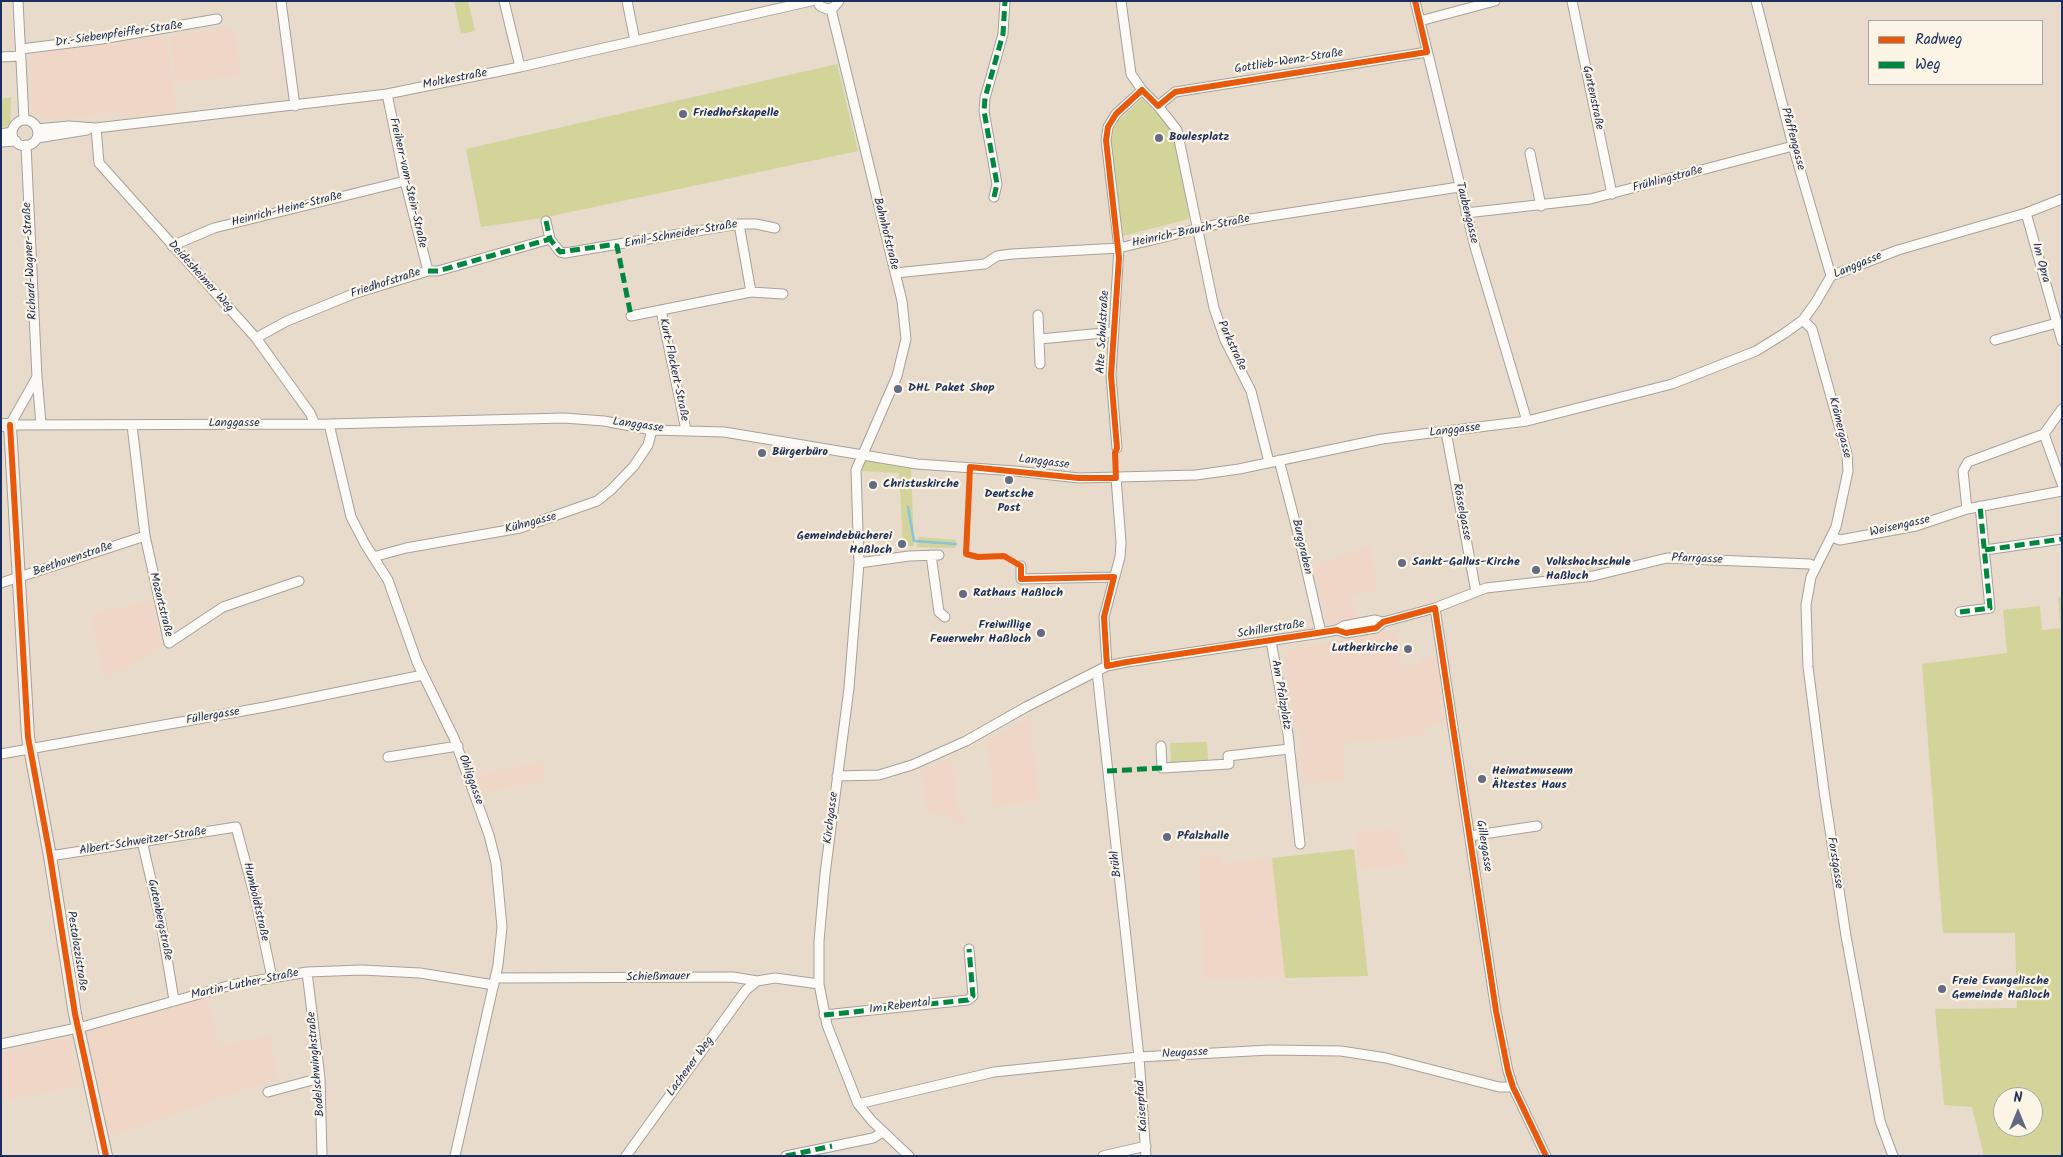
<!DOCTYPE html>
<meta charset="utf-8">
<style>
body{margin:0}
#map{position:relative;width:2063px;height:1157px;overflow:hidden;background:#e8dbcb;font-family:Kalam,sans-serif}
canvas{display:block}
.frame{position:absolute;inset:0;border:2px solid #1b2f5e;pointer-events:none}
.legend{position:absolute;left:1868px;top:20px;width:175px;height:65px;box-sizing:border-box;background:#fcf5e5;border:1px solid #a2a6af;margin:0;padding:6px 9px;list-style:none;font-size:15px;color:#1b2f5e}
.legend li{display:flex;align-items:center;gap:10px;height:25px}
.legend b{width:25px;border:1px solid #a2a6af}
.north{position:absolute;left:1993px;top:1087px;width:50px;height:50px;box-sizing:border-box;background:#fcf5e5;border:1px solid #a2a6af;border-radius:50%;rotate:0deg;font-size:14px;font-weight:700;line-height:20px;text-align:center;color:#1b2f5e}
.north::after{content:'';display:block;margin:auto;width:18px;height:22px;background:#636b84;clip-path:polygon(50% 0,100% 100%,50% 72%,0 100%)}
</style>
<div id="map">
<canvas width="2063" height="1157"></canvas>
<div class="frame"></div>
<ul class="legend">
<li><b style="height:6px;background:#e8590c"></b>Radweg</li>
<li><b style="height:6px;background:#00873e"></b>Weg</li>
</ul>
<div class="north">N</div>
</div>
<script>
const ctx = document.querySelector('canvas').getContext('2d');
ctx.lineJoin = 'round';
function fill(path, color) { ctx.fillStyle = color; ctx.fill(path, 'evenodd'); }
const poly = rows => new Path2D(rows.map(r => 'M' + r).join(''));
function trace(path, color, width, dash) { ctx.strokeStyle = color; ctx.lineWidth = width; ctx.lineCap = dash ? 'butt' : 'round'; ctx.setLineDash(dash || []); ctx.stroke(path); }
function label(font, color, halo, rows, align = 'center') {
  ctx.font = font + ' Kalam,sans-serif'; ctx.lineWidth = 4.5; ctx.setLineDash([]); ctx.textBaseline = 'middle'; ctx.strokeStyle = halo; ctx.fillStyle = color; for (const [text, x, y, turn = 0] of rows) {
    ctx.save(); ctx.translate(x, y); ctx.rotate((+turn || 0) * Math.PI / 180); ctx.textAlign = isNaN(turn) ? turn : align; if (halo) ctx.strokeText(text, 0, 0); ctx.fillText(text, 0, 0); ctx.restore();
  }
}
fill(poly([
 [234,27,240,75,176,83,170,36],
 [166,36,176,112,126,118,118,110,91,115,91,117,85,118,84,116,52,120,43,118,33,108,30,60,37,53],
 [1370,545,1378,591,1352,596,1357,619,1332,623,1328,621,1313,565],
 [151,601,161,648,104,681,91,614],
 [1397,629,1402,668,1419,665,1419,658,1437,656,1445,723,1427,725,1426,734,1406,736,1405,738,1344,742,1345,780,1303,782,1300,728,1295,729,1285,651],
 [1030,718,1039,801,994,806,987,741],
 [952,758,958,812,964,811,965,824,952,825,951,815,927,812,922,771],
 [542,762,546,781,479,793,473,776],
 [1399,829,1403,849,1409,865,1358,869,1356,831],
 [1221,854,1222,863,1272,858,1285,978,1204,979,1198,855],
 [206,995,220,1046,271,1035,277,1079,109,1136,86,1029],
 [66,1038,71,1041,80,1085,1,1102,1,1052]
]), '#f0d6c7');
fill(poly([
 [454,1,468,1,475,31,461,34],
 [837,64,858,151,542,218,481,227,466,149],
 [11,97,10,126,1,127,1,99],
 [1142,99,1157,113,1173,134,1179,154,1189,219,1123,236,1110,143,1113,131,1119,120],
 [863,459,911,467,914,546,903,546,899,473,862,471],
 [918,537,956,540,955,548,917,547],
 [2062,597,2062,1156,1984,1156,1972,1107,1944,1105,1935,1009,2017,1008,2015,933,1943,933,1922,664,2007,653,2003,610,2040,606,2042,630,2061,628,2058,598],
 [2003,1097,2033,1097,2033,1127,2003,1127],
 [1207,742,1208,760,1171,762,1170,743],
 [1354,849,1368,976,1285,978,1272,858]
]), '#d2d499');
trace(poly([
 [908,507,914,541,956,544]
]), '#87c5d7', 2.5);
const minor = poly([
 [18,1,24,120],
 [281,1,295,106],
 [504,1,520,67],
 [627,1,635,41],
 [817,1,820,6,827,9,834,7,839,1],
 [1121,1,1131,74,1142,90,1158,106,1177,130,1214,308,1225,340,1251,391,1269,462],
 [1415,1,1475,247,1527,421],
 [1572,1,1612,194],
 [1756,1,1793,146,1831,276],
 [831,9,902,301,906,339,897,376,856,470,859,563,849,688,825,874,819,941,819,984,827,1025,858,1104,872,1121,909,1156],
 [1420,21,1495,1],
 [21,49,102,39,217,19],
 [1,57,21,56],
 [387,94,405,181,428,271],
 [1158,106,1175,92,1427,52],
 '12 133a13 13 0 1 1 26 0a13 13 0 1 1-26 0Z',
 [96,128,99,163,256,338,310,413,315,424],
 [37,129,69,126,96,128,387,94,520,67,811,1],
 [1,134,12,132],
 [37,138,87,130],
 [1,142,16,141],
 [26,145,37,377,41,424],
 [1530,153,1541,206],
 [994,197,997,184,984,111,985,98,1003,34,1005,1],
 [1466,213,1590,199,1793,146],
 [2026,213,2062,341],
 [546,221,550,239,560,252,565,253,739,224,756,224,775,228],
 [739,224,751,292],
 [172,246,214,228,405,181],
 [895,273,985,264,997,256,1012,254,1119,248,1218,224,1459,187],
 [661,310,686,430],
 [1038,315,1040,364],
 [631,316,751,292,783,294],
 [1803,320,1812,329,1847,454,1848,471,1836,527,1811,577,1806,605,1808,667,1824,791,1846,936,1880,1121,1893,1156],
 [256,338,287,321,353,294,428,271,438,271,550,239],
 [1040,339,1113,332],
 [1995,340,2057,323],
 [37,377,10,425,329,424,564,418,604,421,652,430,724,432,917,464,1015,471,1079,478,1196,475,1239,469,1382,439,1527,421,1672,384,1756,351,1785,333,1803,320,1816,302,1831,276,1898,250,2026,213,2062,199],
 [329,424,351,517,365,544,388,580,417,662,454,738,489,835,496,863,502,927,498,965,455,1156],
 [132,425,145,536,169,643,223,607,299,581],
 [1446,432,1476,592],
 [2044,434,2062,484],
 [1117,448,1111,375,1119,248,1106,140,1108,127,1116,114,1142,90],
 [1279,460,1300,541,1321,633],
 [1967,509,1963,471,1968,462,2044,434,2062,409],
 [1832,537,1840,540,1916,526,1967,509,2062,491],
 [1985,550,2062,539],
 [931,555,939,612,945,617],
 [373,557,406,548,520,528,597,501,611,490,634,466,648,445,652,430],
 [859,563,909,556,939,555],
 [1021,566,1021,579,1114,577],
 [1,583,145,536],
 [1435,608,1496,1011,1508,1071,1513,1087,1546,1156],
 [1960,612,1990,608,1980,506],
 [1337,630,1346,633,1376,628,1383,622,1435,608,1486,588,1593,576,1667,558,1810,564,1815,567],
 [1271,641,1288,734,1300,844],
 [1107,666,1104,617,1120,557,1121,542,1116,478],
 [1097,671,1139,1057,1146,1156],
 [1161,746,1162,768,1229,764,1228,756,1289,749],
 [1,754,265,707,423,675],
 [388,757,458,746],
 [837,776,879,775,912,765,966,741,1026,707,1107,666,1127,662,1321,633,1337,630,1344,626,1375,620,1383,622],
 [1470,836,1537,826],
 [142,841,161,923,174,1000],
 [50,856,236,827,256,901,272,978],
 [307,972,320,1078,322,1156],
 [496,978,733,977,757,981,775,978,819,984],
 [824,1015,968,1000,973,996,969,949],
 [1,1044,82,1027,231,985,307,972,362,970,420,973,494,985],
 [268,1092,320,1078],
 [858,1104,994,1072,1139,1057,1270,1050,1341,1051,1386,1058,1499,1087,1513,1087],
 [626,1156,746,990,757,981],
 [786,1156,873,1138,883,1132],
 [1103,1156,1146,1146]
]);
const secondary = poly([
 [1,425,10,425,28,737,50,856,75,1014,106,1156]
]);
trace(minor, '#a5a19d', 11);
trace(secondary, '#a5a19d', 14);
trace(minor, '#fcfaf7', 9);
trace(secondary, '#f4efe9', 12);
trace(poly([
 [994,197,997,184,984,111,985,98,1003,34,1005,1],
 [546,221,550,239,560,252,610,245,617,246,631,316],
 [428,271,438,271,550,239],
 [1985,550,2062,539],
 [1960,612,1990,608,1980,506],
 [1107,771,1162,768],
 [824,1015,968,1000,973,996,969,949],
 [786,1156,832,1146]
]), '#00873e', 5, [10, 5]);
trace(poly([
 [1415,1,1427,52,1175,92,1158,106,1142,90,1116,114,1108,127,1106,140,1119,258,1111,375,1117,448,1115,453,1116,478,1079,478,970,467,966,554,978,557,1004,556,1021,566,1021,579,1114,577,1104,617,1107,666,1127,662,1337,630,1346,633,1376,628,1383,622,1435,608,1496,1011,1508,1071,1513,1087,1546,1156],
 [10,425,28,737,50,856,75,1014,106,1156]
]), '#e8590c', 6);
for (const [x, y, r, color] of [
 [683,114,5,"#636b84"],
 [1159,138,5,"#636b84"],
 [898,389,5,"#636b84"],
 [762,453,5,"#636b84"],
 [1009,480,5,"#636b84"],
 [873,485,5,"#636b84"],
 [902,544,5,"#636b84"],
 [1402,563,5,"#636b84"],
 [1536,570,5,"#636b84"],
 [963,594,5,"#636b84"],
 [1041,633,5,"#636b84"],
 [1408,649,5,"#636b84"],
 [1482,779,5,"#636b84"],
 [1167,837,5,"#636b84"],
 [1942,989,5,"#636b84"]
]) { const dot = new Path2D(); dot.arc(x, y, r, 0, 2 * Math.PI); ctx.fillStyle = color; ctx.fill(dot); trace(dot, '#fcf5e5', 2); }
label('12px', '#1b2f5e', '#fcf5e5', [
 ["Dr.-Siebenpfeiffer-Straße",119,35,-8],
 ["Gottlieb-Wenz-Straße",1289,62,-9],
 ["Moltkestraße",455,80,-11],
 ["Gartenstraße",1592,98,78],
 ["Pfaffengasse",1792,139,75],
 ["Frühlingstraße",1668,180,-15],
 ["Freiherr-vom-Stein-Straße",407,183,77],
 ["Heinrich-Heine-Straße",287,210,-14],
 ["Taubengasse",1466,213,76],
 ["Heinrich-Brauch-Straße",1191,232,-12],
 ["Bahnhofstraße",885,234,76],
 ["Emil-Schneider-Straße",681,235,-10],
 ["Richard-Wagner-Straße",31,261,-93],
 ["Im Opra",2040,263,75],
 ["Langgasse",1858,266,-23],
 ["Deidesheimer Weg",200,277,48],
 ["Friedhofstraße",386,284,-18],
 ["Alte Schulstraße",1104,332,-87],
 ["Parkstraße",1231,346,65],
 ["Kurt-Flockert-Straße",673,370,78],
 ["Langgasse",234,424],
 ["Langgasse",638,426,8],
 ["Krämergasse",1839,428,76],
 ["Langgasse",1455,431,-7],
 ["Langgasse",1044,463,7],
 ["Rösselgasse",1461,512,79],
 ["Kühngasse",531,524,-15],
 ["Weisengasse",1900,527,-13],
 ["Burggraben",1301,547,77],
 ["Beethovenstraße",73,560,-19],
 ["Pfarrgasse",1697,560,2],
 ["Mozartstraße",160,605,76],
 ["Schillerstraße",1271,630,-9],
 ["Am Pfalzplatz",1280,695,80],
 ["Füllergasse",213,717,-10],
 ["Ohliggasse",470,780,70],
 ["Kirchgasse",832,818,-83],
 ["Albert-Schweitzer-Straße",143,842,-9],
 ["Gillergasse",1483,846,81],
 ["Forstgasse",1834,863,81],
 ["Brühl",1117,864,-96],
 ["Humboldtstraße",255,902,77],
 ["Gutenbergstraße",159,920,78],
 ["Pestalozzistraße",76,951,81],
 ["Schießmauer",658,978,-1],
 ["Martin-Luther-Straße",245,985,-12],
 ["Im Rebental",900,1007,-7],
 ["Neugasse",1185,1054,-3],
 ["Bodelschwinghstraße",317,1064,-95],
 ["Lachener Weg",691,1067,-54],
 ["Kaiserpfad",1143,1106,-94]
]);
label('bold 12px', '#1b2f5e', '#fcf5e5', [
 ["Friedhofskapelle",693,114],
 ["Boulesplatz",1169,138],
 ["DHL Paket Shop",908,389],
 ["Bürgerbüro",772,453],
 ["Christuskirche",883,485],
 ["Deutsche",1009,495,"center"],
 ["Post",1009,509,"center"],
 ["Gemeindebücherei",892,537,"right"],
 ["Haßloch",892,551,"right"],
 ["Sankt-Gallus-Kirche",1412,563],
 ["Volkshochschule",1546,563],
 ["Haßloch",1546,577],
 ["Rathaus Haßloch",973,594],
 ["Freiwillige",1031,626,"right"],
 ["Feuerwehr Haßloch",1031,640,"right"],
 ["Lutherkirche",1398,649,"right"],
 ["Heimatmuseum",1492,772],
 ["Ältestes Haus",1492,786],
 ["Pfalzhalle",1177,837],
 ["Freie Evangelische",1952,982],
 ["Gemeinde Haßloch",1952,996]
], 'left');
</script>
